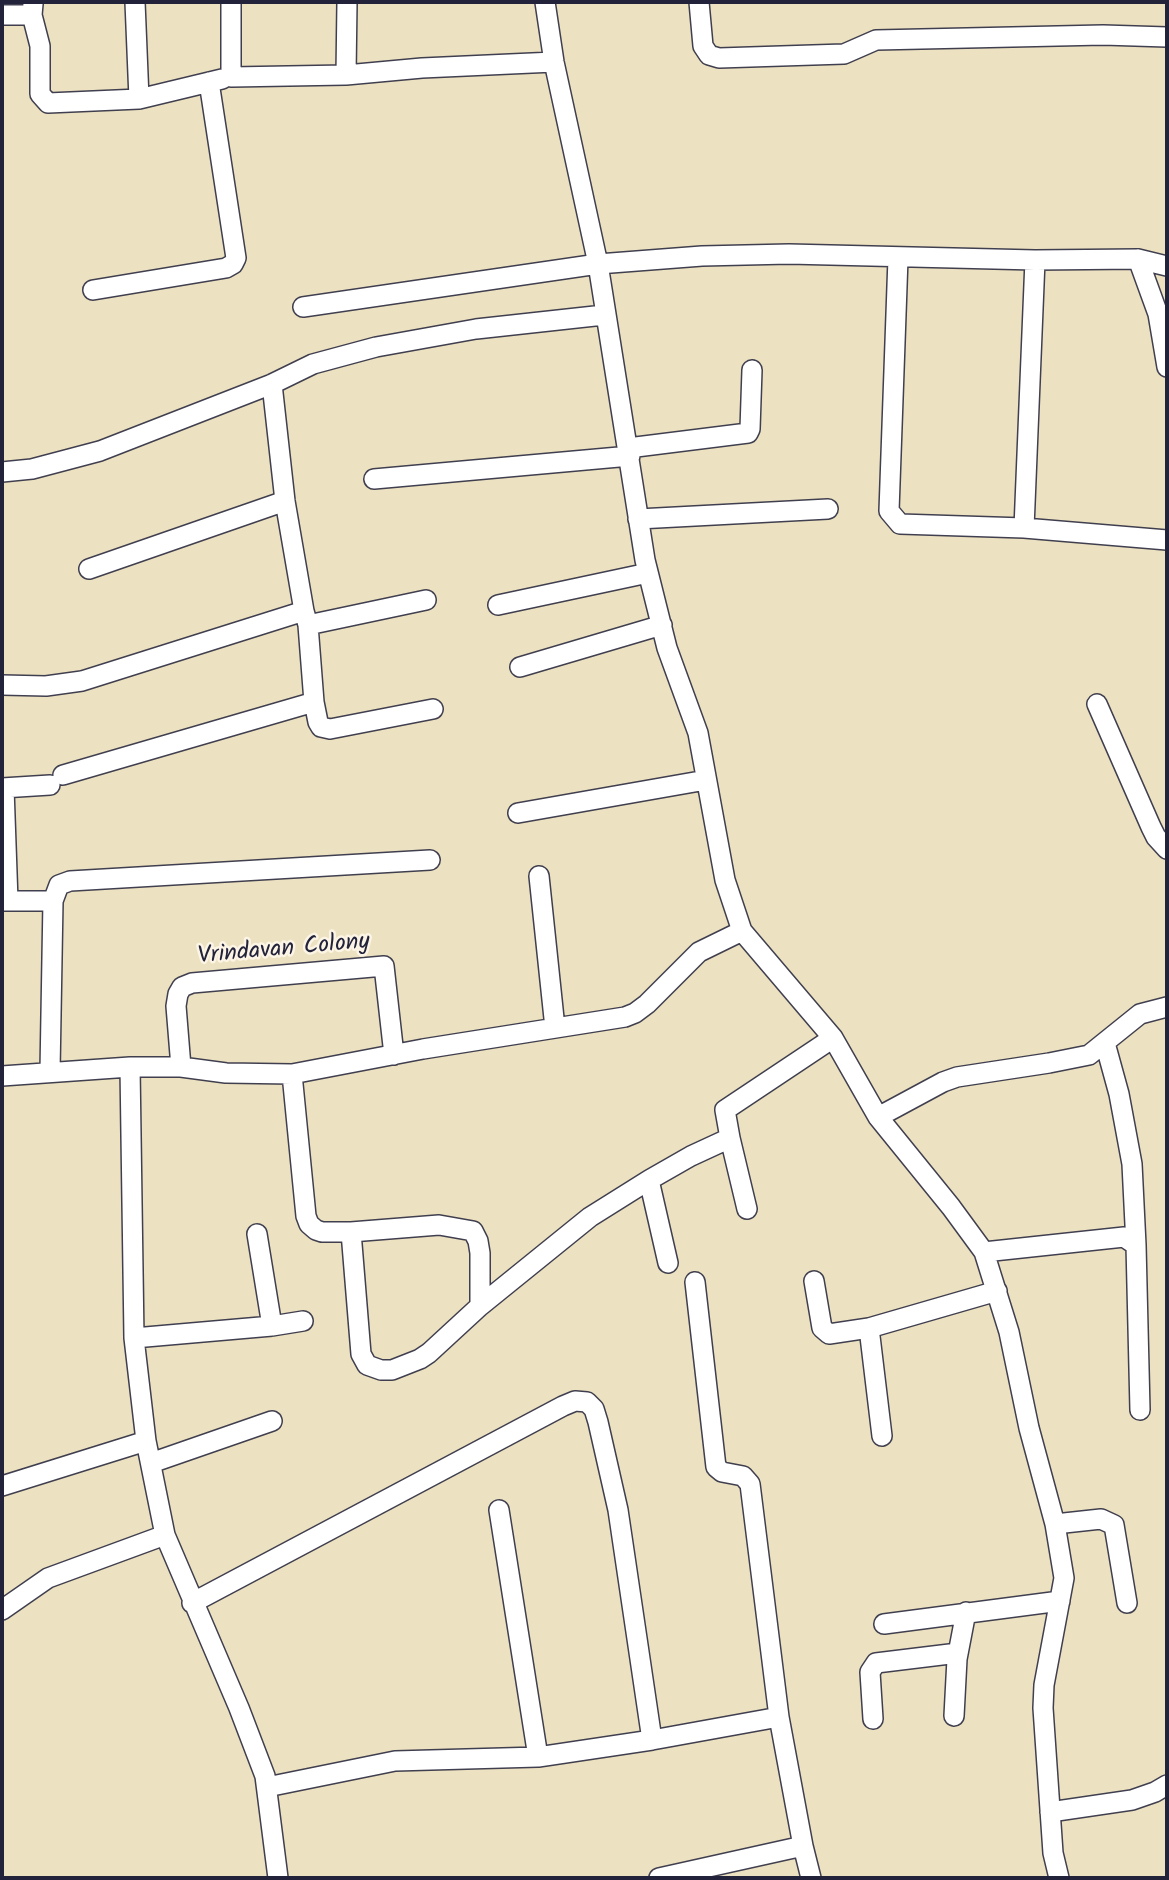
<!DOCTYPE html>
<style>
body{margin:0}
#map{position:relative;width:1169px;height:1880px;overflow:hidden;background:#ece1c0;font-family:Kalam,sans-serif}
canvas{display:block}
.frame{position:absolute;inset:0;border:4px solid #22223b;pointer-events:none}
</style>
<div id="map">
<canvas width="1169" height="1880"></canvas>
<div class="frame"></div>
</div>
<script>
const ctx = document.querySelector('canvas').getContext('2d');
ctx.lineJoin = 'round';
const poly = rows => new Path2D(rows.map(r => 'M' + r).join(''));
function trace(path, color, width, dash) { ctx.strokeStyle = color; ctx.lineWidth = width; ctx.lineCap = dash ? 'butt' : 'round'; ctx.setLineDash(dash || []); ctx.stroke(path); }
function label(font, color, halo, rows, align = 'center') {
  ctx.font = font + ' Kalam,sans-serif'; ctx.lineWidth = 5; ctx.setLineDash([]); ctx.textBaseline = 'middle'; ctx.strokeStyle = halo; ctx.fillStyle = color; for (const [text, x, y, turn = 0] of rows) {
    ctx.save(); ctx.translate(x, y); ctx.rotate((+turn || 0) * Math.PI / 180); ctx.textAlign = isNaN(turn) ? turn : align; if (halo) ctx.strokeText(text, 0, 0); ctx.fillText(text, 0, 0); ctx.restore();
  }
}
const minor = poly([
 [135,2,139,99],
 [231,2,231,77,346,75,422,68,554,62],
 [545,2,554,62,598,264,645,560,667,648,698,733,725,880,742,931,833,1038,878,1117,951,1207,984,1252,1009,1332,1029,1428,1055,1524,1064,1578,1044,1685,1043,1708,1053,1853,1059,1878],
 [699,2,703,46,709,55,719,58,844,54,876,40,1103,35,1167,37],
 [2,15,32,15,33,4],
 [32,15,40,46,40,94,48,103,139,99,222,79],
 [346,75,347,2],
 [898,258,889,511,900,524,1024,528,1035,260],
 [1138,259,1158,314,1167,321],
 [93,290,226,268,233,264,236,258,209,82],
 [303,307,598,264,702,256,789,254,1035,260,1138,259,1167,266],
 [1158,314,1167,367],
 [628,448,748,433,750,429,752,370],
 [2,472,32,469,100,451,272,384,313,364,376,347,476,329,604,315],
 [374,479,630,456],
 [638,519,828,509],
 [1024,528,1167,540],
 [89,569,285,501],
 [498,605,648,573],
 [308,625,426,600],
 [520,667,662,625],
 [2,685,46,686,82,681,304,611],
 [314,702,318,722,321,727,330,729,433,709],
 [1097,704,1151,827,1156,837,1167,849],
 [63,775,314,702,308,625,304,611,285,501,272,384],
 [2,788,50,785],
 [4,788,8,901],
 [518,813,706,780],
 [539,876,555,1028],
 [2,901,53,901],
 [1105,1043,1119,1094,1132,1164,1136,1245],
 [181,1067,176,1006,178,994,182,987,192,983,384,966,394,1055],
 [50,1071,53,901,59,885,70,881,430,860],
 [292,1074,306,1216,309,1224,316,1230,322,1232,351,1232,439,1225,473,1231,478,1241,480,1253,480,1306,590,1217,649,1180],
 [2,1076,130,1067],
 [878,1117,943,1082,957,1077,1049,1063,1089,1055,1140,1014,1167,1007],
 [730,1138,747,1209],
 [351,1232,361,1354,367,1365,381,1370,392,1370,420,1359,429,1353,480,1306],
 [257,1234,272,1326],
 [984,1252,1124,1237,1136,1245,1140,1410],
 [668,1263,649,1180,691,1156,730,1138,725,1110,833,1038],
 [814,1281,822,1328,829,1334,869,1328,997,1291],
 [695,1282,716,1467,722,1472,743,1476,750,1484,779,1717,803,1846,811,1878],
 [869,1328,882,1436],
 [134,1338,272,1326,303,1321],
 [151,1463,272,1421],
 [2,1486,146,1441],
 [499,1510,538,1757],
 [1055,1524,1101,1519,1114,1525,1127,1603],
 [192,1603,563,1406,575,1401,587,1402,594,1409,598,1422,618,1510,652,1740],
 [2,1610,48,1578,165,1535],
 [884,1624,1060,1601],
 [954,1716,957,1659,966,1612],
 [873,1719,870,1672,876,1663,958,1653],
 [267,1787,395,1761,538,1757,652,1740,779,1717],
 [1050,1812,1132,1800,1155,1792,1167,1785],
 [278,1878,265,1776,239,1708,165,1535,146,1441,134,1338,130,1067,181,1067,226,1073,292,1074,423,1049,625,1017,635,1013,647,1004,699,952,742,931],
 [659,1878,803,1846]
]);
trace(minor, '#403f4f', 22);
trace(minor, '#fff', 19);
label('24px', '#22223b', '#fcf5e5', [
 ["Vrindavan Colony",284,951,-5]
]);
</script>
